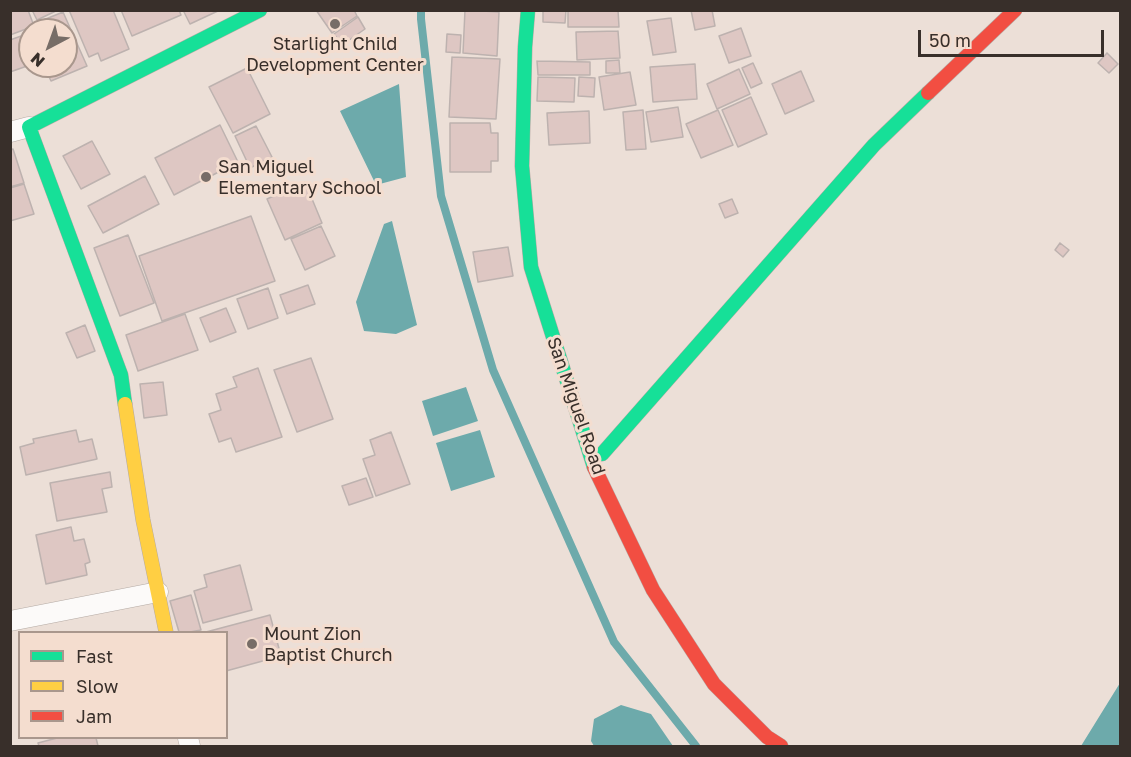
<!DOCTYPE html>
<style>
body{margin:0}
#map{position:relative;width:1131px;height:757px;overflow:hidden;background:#ecdfd7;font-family:"Golos Text",sans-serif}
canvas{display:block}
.frame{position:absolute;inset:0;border:12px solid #382f2a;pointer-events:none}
.legend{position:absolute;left:18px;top:631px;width:210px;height:108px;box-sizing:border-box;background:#f4ddcf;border:2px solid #a9978d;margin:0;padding:8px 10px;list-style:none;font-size:18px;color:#382f2a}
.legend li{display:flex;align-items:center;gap:12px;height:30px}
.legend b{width:30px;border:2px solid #a9978d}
.north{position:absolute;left:18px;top:18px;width:60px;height:60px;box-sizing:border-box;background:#f4ddcf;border:2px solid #a9978d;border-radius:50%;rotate:221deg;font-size:16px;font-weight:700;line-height:24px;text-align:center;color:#382f2a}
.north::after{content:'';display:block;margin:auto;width:21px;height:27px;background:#776d67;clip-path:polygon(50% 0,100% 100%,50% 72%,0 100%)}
.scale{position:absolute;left:918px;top:30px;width:186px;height:27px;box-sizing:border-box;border:3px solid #382f2a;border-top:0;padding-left:8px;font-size:18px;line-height:21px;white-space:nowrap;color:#382f2a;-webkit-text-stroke:4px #f4ddcf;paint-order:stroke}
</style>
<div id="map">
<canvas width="1131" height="757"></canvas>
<div class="frame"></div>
<ul class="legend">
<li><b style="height:8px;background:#16e098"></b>Fast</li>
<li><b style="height:8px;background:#ffcf43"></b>Slow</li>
<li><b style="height:8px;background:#f24e42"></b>Jam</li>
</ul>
<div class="north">N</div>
<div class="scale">50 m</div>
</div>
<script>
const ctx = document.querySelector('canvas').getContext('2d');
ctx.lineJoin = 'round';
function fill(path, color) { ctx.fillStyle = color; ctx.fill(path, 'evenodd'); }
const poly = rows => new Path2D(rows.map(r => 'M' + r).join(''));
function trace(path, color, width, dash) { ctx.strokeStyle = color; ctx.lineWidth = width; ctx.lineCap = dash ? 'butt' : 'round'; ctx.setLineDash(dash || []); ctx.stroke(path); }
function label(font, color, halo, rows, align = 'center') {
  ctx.font = font + ' "Golos Text",sans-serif'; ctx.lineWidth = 6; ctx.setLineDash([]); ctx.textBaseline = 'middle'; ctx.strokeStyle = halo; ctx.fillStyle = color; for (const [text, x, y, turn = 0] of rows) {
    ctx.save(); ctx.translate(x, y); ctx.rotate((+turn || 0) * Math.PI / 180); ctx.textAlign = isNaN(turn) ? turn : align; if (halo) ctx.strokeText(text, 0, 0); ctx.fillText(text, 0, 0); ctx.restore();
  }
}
fill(poly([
 [399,84,406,177,376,185,340,111],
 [392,221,417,325,396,334,364,331,356,302,384,224],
 [466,387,478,421,433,436,422,401],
 [480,430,495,477,451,491,436,443],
 [1120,683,1120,746,1081,746],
 [621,705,651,714,673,746,594,746,591,741,594,719]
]), '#6daaab');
trace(poly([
 [421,10,421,19,441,196,493,370,614,642,696,746]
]), '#6daaab', 8);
const building = poly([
 [10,10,28,10,34,26,10,35,10,10],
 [32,10,58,10,37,20,32,10],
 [69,10,113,10,129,49,101,61,98,53,89,57,69,10],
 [121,10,179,10,181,15,132,36,121,10],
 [183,10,220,10,190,24,183,10],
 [316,10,354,10,357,16,332,33,316,10],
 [465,10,499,12,497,56,463,53,465,10],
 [543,10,566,10,565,23,543,22,543,10],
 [568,10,618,10,619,27,568,27,568,10],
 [691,10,712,10,715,26,695,30,691,10],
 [63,12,87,66,51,81,44,66,66,66,66,30,39,30,36,23,63,12],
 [358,17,365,29,342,45,334,34,358,17],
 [671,18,676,52,653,55,647,21,671,18],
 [741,28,751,56,729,63,719,36,741,28],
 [618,31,620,58,577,60,576,32,618,31],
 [447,34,461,35,460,53,446,52,447,34],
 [24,35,30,50,30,65,10,72,10,40,24,35],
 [1107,53,1118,64,1109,73,1098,63,1107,53],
 [452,57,500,59,496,119,449,117,452,57],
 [619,60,620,73,606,73,606,61,619,60],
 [537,61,590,62,590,75,538,75,537,61],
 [753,63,762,83,751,88,742,68,753,63],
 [695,64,697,99,653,102,650,67,695,64],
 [247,68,270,114,233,133,209,87,247,68],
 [739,69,750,94,717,109,707,84,739,69],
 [801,71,814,101,785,114,772,84,801,71],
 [630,72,636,105,604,110,599,77,630,72],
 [538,77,575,78,574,102,537,101,538,77],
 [579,77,595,78,594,97,578,96,579,77],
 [751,97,767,134,738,147,722,110,751,97],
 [678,107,683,137,651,142,646,112,678,107],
 [643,110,646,149,626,150,623,112,643,110],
 [718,110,733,145,701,158,686,124,718,110],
 [589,111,590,143,549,145,547,113,589,111],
 [450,123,490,123,491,133,498,133,498,161,491,161,491,172,450,172,450,123],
 [220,125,238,162,174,195,155,158,220,125],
 [256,126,272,157,250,168,235,136,256,126],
 [92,141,110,174,81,189,63,156,92,141],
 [13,149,24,183,10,187,10,150,13,149],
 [145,176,159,204,103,233,88,206,145,176],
 [305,182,322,223,285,240,267,199,305,182],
 [24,184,34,214,10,221,10,188,24,184],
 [732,199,738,213,725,218,719,204,732,199],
 [251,216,275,281,162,321,139,256,251,216],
 [321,226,335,256,305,270,291,239,321,226],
 [128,235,154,303,120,316,94,248,128,235],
 [1060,243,1069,250,1063,257,1055,250,1060,243],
 [508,247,513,276,478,282,473,252,508,247],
 [308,285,315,304,287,314,280,295,308,285],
 [268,288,278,318,248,329,237,299,268,288],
 [226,308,236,332,210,342,200,318,226,308],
 [185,314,198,350,138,371,126,335,185,314],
 [85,325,95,351,77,358,66,333,85,325],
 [311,358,333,419,297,432,274,370,311,358],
 [258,368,282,437,236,452,231,438,219,442,209,414,221,410,216,394,237,387,233,377,258,368],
 [163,382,167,415,144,418,140,384,163,382],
 [76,430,79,442,92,439,97,459,26,475,20,447,34,443,33,439,76,430],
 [391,432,410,484,376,496,363,459,375,455,370,440,391,432],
 [110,472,112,487,102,489,107,512,57,521,50,483,110,472],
 [366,478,373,497,349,505,342,486,366,478],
 [71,527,74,541,84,539,90,562,85,564,87,575,46,584,36,535,71,527],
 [240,565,252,610,203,623,194,591,207,587,204,575,240,565],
 [191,595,201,630,190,632,179,632,170,601,191,595],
 [270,615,281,656,226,671,226,632,206,632,270,615],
 [57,738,96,738,98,746,39,746,38,743,57,738]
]);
fill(building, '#dec7c3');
trace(building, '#bdb2af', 1.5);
const street = poly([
 [10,132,29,127],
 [10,621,158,592],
 [188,738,190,746]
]);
const fast = poly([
 [528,10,525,47,522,166,531,267,594,467],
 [125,404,121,375,29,127,260,10],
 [602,454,874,145,928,93]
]);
const slow = poly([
 [125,404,143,520,166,632]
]);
const jam = poly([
 [928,93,1015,10],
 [594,467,653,590,714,684,767,737,781,746]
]);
trace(street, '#b4aaa4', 21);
trace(fast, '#b4aaa4', 15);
trace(slow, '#b4aaa4', 15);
trace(jam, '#b4aaa4', 15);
trace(street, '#fcfaf9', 20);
trace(fast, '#16e098', 14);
trace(slow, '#ffcf43', 14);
trace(jam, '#f24e42', 14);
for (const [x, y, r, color] of [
 [335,24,6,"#776d67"],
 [206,177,6,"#776d67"],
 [252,644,6,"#776d67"]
]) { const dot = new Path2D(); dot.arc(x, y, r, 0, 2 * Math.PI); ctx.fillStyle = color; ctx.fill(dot); trace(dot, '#f4ddcf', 2); }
label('18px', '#382f2a', '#f4ddcf', [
 ["Starlight Child",335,44,"center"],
 ["Development Center",335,65,"center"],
 ["San Miguel",218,167],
 ["Elementary School",218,188],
 ["Mount Zion",264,634],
 ["Baptist Church",264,655]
], 'left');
label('18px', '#382f2a', '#f4ddcf', [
 ["San Miguel Road",576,406,71]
]);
</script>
